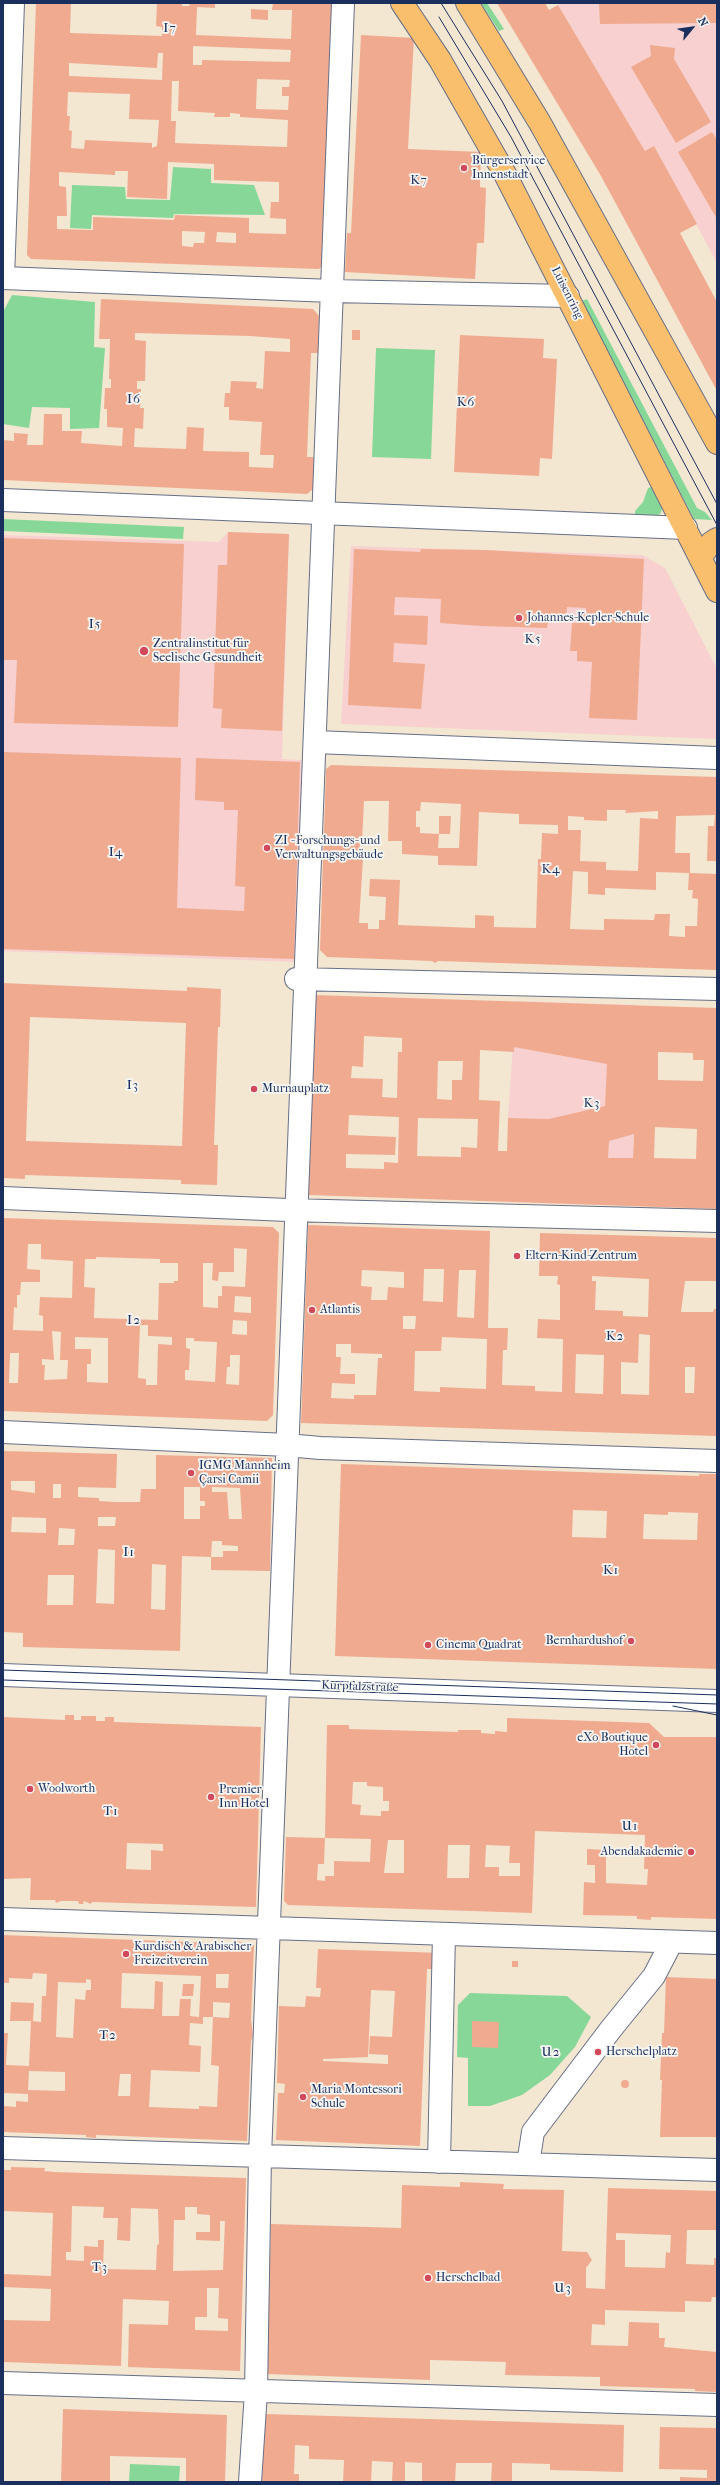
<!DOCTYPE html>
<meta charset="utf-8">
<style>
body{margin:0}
#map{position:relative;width:720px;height:2485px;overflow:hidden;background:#f3e7d2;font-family:"IM FELL French Canon",serif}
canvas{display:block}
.frame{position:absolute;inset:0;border:4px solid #1b2f5e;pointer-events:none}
.north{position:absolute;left:672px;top:8px;width:40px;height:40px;-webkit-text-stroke:3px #f6f6f2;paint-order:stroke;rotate:61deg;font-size:11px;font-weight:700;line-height:16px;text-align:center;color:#1b2f5e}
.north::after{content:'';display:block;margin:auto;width:14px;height:18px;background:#1b2f5e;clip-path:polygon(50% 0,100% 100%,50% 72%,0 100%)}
</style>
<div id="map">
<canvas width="720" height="2485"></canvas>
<div class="frame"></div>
<div class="north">N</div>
</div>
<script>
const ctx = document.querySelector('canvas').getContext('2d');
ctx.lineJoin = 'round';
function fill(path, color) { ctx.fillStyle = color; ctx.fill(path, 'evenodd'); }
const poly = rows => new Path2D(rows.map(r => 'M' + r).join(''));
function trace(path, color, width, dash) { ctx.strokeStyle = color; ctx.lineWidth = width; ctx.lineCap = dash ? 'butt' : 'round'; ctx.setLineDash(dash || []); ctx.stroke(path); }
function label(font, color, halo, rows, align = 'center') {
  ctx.font = font + ' "IM FELL French Canon",serif'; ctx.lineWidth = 3.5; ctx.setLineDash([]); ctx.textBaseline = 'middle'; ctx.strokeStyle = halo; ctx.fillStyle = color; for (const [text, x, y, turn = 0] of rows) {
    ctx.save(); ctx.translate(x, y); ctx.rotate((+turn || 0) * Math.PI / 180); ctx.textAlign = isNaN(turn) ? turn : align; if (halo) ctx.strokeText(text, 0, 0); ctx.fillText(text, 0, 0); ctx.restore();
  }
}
fill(poly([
 [561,3,717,3,717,263,654,146,645,151,558,5],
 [228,532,289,534,282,759,302,760,296,962,3,951,3,535,219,542],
 [351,546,642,555,665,568,717,669,717,739,341,724],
 [516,1001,637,1005,632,1206,549,1119,508,1118]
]), '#f7d0cf');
fill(poly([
 [481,3,487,3,504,29,499,31],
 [173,167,211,169,211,183,254,185,265,215,174,214,173,218,92,215,91,229,70,228,72,185,125,187,126,199,170,200],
 [12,295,95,302,94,347,105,348,99,428,70,429,70,408,32,407,29,428,3,424,3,312],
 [587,299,697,508,705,512,712,520,694,519,582,301],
 [376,348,435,350,431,459,372,457],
 [651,487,662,508,661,513,657,516,635,516,635,511,643,502,648,488],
 [3,519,184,527,183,539,3,531],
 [470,1993,567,1996,591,2017,575,2047,550,2075,522,2095,490,2106,468,2106,468,2058,457,2057,458,2005],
 [130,2464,180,2466,179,2482,129,2482]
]), '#87d898');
fill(poly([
 [36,3,71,3,70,33,162,36,162,27,156,26,157,3,182,3,182,6,189,6,190,3,215,3,215,8,197,7,196,35,291,39,292,10,272,10,273,3,332,3,323,265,319,269,31,259,27,255],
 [193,46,291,50,290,62,202,60,202,65,193,65],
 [158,53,163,53,162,80,69,76,69,63,157,68],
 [257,79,290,80,289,87,282,87,282,96,289,96,288,110,256,109],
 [172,81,179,81,178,111,215,113,214,117,230,117,230,113,240,114,240,117,288,120,287,147,175,143,176,121,171,121],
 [68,92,130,94,129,119,159,120,157,146,152,148,152,143,85,140,84,149,71,148,72,131,69,130,70,116,67,116],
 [168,162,214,164,214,180,279,182,279,202,271,202,270,218,286,219,286,234,249,233,249,218,175,215,174,220,93,217,93,230,57,229,57,216,67,216,66,187,59,186,59,172,115,175,115,171,128,171,127,197,167,199],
 [182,231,205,232,204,243,194,243,193,247,182,246],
 [217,232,236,233,236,243,216,242],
 [497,3,545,3,549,10,558,5,645,151,654,146,697,224,680,233,717,302,717,391,601,176],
 [599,3,717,3,717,23,600,24],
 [251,9,268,10,268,20,251,19],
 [361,35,414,38,408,149,481,152,480,187,486,188,484,243,477,243,475,279,345,272,347,233,351,233],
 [650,45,675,48,674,59,711,122,676,143,631,67,651,56],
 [712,132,717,140,717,219,678,152],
 [101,299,313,309,319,316,318,353,311,353,307,457,315,457,314,488,307,494,3,480,3,440,14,441,14,433,28,434,27,445,43,445,44,414,62,414,62,431,82,431,81,443,122,446,123,428,107,427,107,409,104,409,105,388,111,388,111,379,109,379,110,339,99,339],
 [135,333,250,336,290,339,290,352,265,351,263,389,256,388,257,382,231,381,230,393,225,393,224,407,229,407,229,420,262,422,260,455,274,455,273,468,249,467,249,452,203,451,204,428,187,427,186,449,134,447,135,428,143,429,144,408,140,408,141,389,137,389,137,381,145,381,146,341,135,340],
 [352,330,360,330,360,340,352,340],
 [460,335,544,339,543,358,557,359,552,459,540,458,539,476,454,472],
 [228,532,289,534,282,731,221,728,222,709,213,708,218,565,227,565],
 [3,538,184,544,178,727,14,723,17,660,3,660],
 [354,549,420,552,421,549,485,550,644,559,637,720,589,718,592,662,577,661,577,651,570,651,572,623,578,623,579,612,586,612,586,608,567,607,566,623,548,622,547,628,481,626,440,623,441,599,395,597,394,615,428,616,427,645,394,643,393,662,425,664,421,709,348,705],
 [3,752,181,758,177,908,244,911,245,887,235,886,238,810,224,810,224,802,195,800,196,758,300,762,294,959,3,949],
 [331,765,717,777,717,861,707,861,708,826,714,826,715,815,676,816,675,853,690,853,690,873,717,874,717,970,438,961,435,963,432,961,327,957,320,950,326,769],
 [364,801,389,801,388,841,402,841,402,854,438,856,438,865,477,866,479,812,519,814,519,824,558,825,558,834,542,833,541,859,538,859,536,928,494,927,494,916,475,915,475,928,398,925,400,880,370,879,369,896,386,897,385,920,379,920,379,929,368,929,368,923,359,923,363,858,359,858,360,841,362,841],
 [421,802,461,804,459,848,438,848,439,834,420,833,420,827,416,827,416,811,420,811],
 [607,810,626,810,625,813,658,811,658,819,640,818,638,871,606,870,606,862,580,861,581,830,568,830,568,816,584,817,584,820,607,821],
 [573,871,588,872,588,894,605,895,605,888,656,890,656,872,689,873,688,890,693,890,692,898,698,899,697,926,685,926,685,937,669,936,670,914,655,914,654,920,604,919,604,930,570,929],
 [439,816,451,816,450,834,439,834],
 [3,983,187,991,187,987,221,989,220,1027,218,1027,214,1145,218,1145,217,1185,181,1184,181,1180,25,1175,25,1179,3,1178],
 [30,1017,186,1023,182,1146,26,1141],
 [314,995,717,1008,717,1209,308,1195],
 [364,1036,402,1038,402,1052,398,1052,397,1098,382,1097,383,1079,351,1078,352,1066,363,1067],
 [514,1047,607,1064,605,1106,549,1119,508,1118,507,1151,498,1151,500,1101,479,1100,480,1050,514,1052],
 [658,1052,693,1053,693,1060,704,1060,703,1081,658,1080],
 [438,1061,463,1061,462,1080,452,1080,452,1100,437,1099],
 [349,1115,399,1117,398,1163,384,1162,384,1169,346,1168,346,1154,395,1155,396,1137,348,1135],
 [418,1118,478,1119,477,1148,461,1147,461,1157,417,1156],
 [655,1127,697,1129,696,1159,654,1158],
 [634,1134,633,1158,608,1158,609,1141],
 [3,1218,273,1227,279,1233,273,1415,267,1421,3,1411],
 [28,1244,41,1244,41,1259,73,1261,72,1298,40,1297,39,1315,43,1316,43,1331,13,1330,14,1307,17,1308,17,1295,20,1295,21,1282,40,1282,40,1270,27,1269],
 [234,1248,247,1249,245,1287,222,1286,222,1296,218,1296,218,1308,203,1307,203,1263,213,1263,212,1280,218,1281,219,1272,234,1272],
 [96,1257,160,1259,160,1263,178,1263,178,1281,174,1281,174,1283,159,1283,158,1320,94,1318,95,1288,84,1287,85,1259,96,1259],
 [235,1296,251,1297,251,1313,234,1312],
 [233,1320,247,1321,247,1335,232,1334],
 [140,1325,148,1325,148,1336,172,1337,172,1345,158,1344,157,1385,146,1385,146,1379,138,1378],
 [52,1331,61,1332,60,1360,68,1360,67,1379,44,1380,45,1365,42,1365,42,1359,54,1360],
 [75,1337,108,1338,108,1383,87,1382,87,1364,91,1364,91,1349,75,1349],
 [186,1338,194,1338,194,1341,217,1342,215,1382,185,1380,185,1370,189,1370,190,1349,186,1348],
 [10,1353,19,1353,18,1383,9,1383],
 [230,1355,240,1355,239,1385,226,1384,227,1367,230,1367],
 [308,1225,490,1231,488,1328,508,1328,507,1350,503,1350,502,1385,535,1386,535,1391,562,1392,563,1339,537,1338,538,1319,560,1320,560,1285,557,1284,558,1276,539,1276,540,1233,717,1238,717,1281,685,1281,681,1312,713,1312,714,1309,717,1309,717,1436,301,1423],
 [424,1269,444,1269,443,1302,423,1301],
 [362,1270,404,1272,404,1288,388,1287,387,1300,371,1300,372,1287,361,1286],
 [459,1270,476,1270,474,1318,457,1317],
 [592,1276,649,1279,648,1317,623,1316,623,1311,595,1310,596,1281,592,1281],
 [403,1316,416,1316,415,1329,403,1329],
 [639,1334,650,1335,649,1395,621,1394,621,1362,638,1363],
 [442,1337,487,1339,486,1389,440,1387,440,1392,414,1391,415,1351,441,1351],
 [336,1344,351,1344,351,1353,382,1354,382,1358,378,1358,376,1395,354,1395,354,1399,331,1398,332,1383,355,1384,355,1374,340,1374,341,1357,336,1357],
 [576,1354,604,1355,603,1394,575,1393],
 [685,1367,695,1367,694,1393,685,1393],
 [3,1451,117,1454,116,1488,78,1487,78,1497,99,1498,99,1501,116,1502,140,1502,141,1489,156,1489,156,1455,272,1458,270,1571,211,1570,211,1557,223,1557,223,1551,238,1551,238,1546,222,1545,222,1541,212,1541,211,1557,182,1556,180,1651,23,1647,23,1633,3,1632],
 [11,1481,35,1481,35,1493,11,1490],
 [53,1484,61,1484,61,1498,53,1498],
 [184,1487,200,1487,200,1501,205,1501,205,1506,200,1506,200,1519,184,1519],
 [212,1487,240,1488,242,1519,229,1519,227,1492,212,1492],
 [12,1517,46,1518,46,1533,11,1532],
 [98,1517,116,1517,115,1526,98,1526],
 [59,1528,75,1529,74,1545,58,1545],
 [98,1549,115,1550,114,1604,96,1603],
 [152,1564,166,1565,165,1610,151,1609],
 [48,1575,74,1575,73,1605,47,1605],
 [341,1464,699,1476,699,1474,717,1474,717,1669,335,1656],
 [573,1510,607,1511,606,1538,572,1537],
 [668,1512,698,1513,697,1540,643,1539,644,1514,668,1515],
 [65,1715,74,1715,74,1720,81,1720,81,1716,96,1716,96,1721,105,1721,105,1717,114,1717,114,1722,261,1727,256,1907,92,1902,91,1904,84,1901,83,1904,79,1904,78,1901,61,1901,56,1903,55,1900,30,1900,31,1878,3,1879,3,1717,65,1720],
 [127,1843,163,1844,163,1851,151,1850,151,1870,126,1869],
 [507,1718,649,1723,664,1737,717,1737,717,1919,651,1917,651,1920,637,1919,637,1916,583,1915,584,1882,595,1883,595,1865,587,1865,587,1849,606,1850,606,1883,647,1885,648,1869,644,1869,645,1835,535,1831,532,1913,288,1905,284,1901,286,1837,325,1838,324,1864,318,1864,317,1880,325,1881,325,1876,334,1876,334,1861,370,1862,371,1839,325,1838,327,1725,349,1725,349,1729,458,1732,458,1730,481,1730,481,1733,495,1734,495,1731,507,1732],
 [353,1782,367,1782,367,1786,383,1787,383,1801,389,1801,389,1811,381,1811,381,1816,360,1815,361,1805,352,1804],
 [388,1840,404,1840,404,1873,384,1873],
 [448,1845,470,1845,469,1878,447,1878],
 [486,1845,510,1846,509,1863,520,1863,520,1876,499,1876,499,1867,485,1867],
 [3,1935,217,1943,235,1944,236,1941,254,1945,251,2019,253,2036,251,2041,247,2141,96,2135,96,2138,86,2137,86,2135,3,2132,3,2106,16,2107,16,2101,28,2102,28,2094,3,2093,3,2033,8,2033,6,2065,29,2066,31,2021,10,2021,11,2002,34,2003,33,2021,41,2022,42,1996,46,1996,47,1974,33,1973,32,1979,9,1978,9,1983,3,1983],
 [122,1973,201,1976,199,2017,190,2016,191,1999,180,1999,179,2016,162,2016,163,1982,155,1981,154,2009,121,2008],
 [216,1974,229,1974,228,1988,216,1988],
 [86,1979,91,1980,91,1990,86,1990,85,2000,75,1999,73,2038,56,2037,58,1982,86,1983],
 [213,2002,230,2003,229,2018,213,2017,211,2065,219,2066,217,2107,199,2106,199,2109,149,2107,151,2070,200,2072,201,2046,189,2045,190,2023,203,2024,203,2017,213,2017],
 [29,2071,65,2072,65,2091,28,2090],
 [120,2074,131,2074,130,2096,118,2096],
 [318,1949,443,1953,442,1969,427,1969,420,2146,276,2140,278,2093,284,2093,285,2084,277,2083,279,2006,305,2007,306,1996,320,1997,321,1988,316,1988],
 [371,1990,395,1991,392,2037,370,2036,369,2054,388,2055,388,2064,323,2061,323,2059,368,2057],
 [512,1961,518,1961,518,1967,512,1967],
 [666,1977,717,1979,717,2137,660,2137,662,2080,660,2080,661,2057,662,2033,664,2033],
 [183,1984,194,1984,193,1996,182,1996],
 [472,2021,499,2022,498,2048,472,2047],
 '621 2084a4 4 0 1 1 8 0a4 4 0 1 1-8 0Z',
 [11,2167,45,2168,44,2171,54,2172,246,2178,240,2371,128,2367,129,2324,168,2325,169,2301,123,2299,121,2366,3,2362,3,2320,50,2321,51,2289,3,2287,3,2274,51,2276,53,2213,3,2211,3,2170,11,2170],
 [72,2206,104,2207,103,2218,118,2218,117,2240,130,2241,131,2208,158,2209,159,2244,157,2245,156,2270,103,2269,104,2240,98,2240,98,2247,84,2246,84,2261,66,2260,66,2252,71,2252],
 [185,2207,197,2207,197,2214,210,2215,210,2232,196,2232,196,2240,220,2241,220,2221,225,2221,223,2270,173,2271,174,2220,185,2220],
 [207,2288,219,2288,218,2318,228,2319,228,2331,195,2330,195,2317,207,2317],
 [460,2182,504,2184,503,2189,564,2190,562,2251,587,2252,592,2260,586,2268,586,2288,605,2289,608,2188,717,2191,717,2230,687,2230,686,2264,714,2265,714,2258,717,2258,717,2297,712,2297,711,2302,685,2301,685,2312,605,2310,605,2325,592,2324,591,2345,628,2346,629,2322,659,2323,659,2338,665,2338,664,2347,717,2352,717,2392,695,2391,695,2389,600,2386,600,2377,505,2375,506,2362,430,2360,430,2380,267,2374,271,2224,401,2228,402,2185,460,2187],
 [616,2233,671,2235,670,2253,666,2252,665,2268,625,2267,625,2240,616,2240],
 [63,2409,227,2415,225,2482,186,2482,186,2458,110,2456,110,2482,61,2482],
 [265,2414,624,2425,623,2472,550,2470,550,2464,512,2463,512,2482,491,2482,492,2463,456,2463,455,2482,422,2482,422,2463,405,2462,405,2482,392,2482,393,2462,372,2461,371,2482,343,2482,344,2460,309,2459,309,2446,295,2445,294,2474,299,2474,299,2482,262,2482],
 [660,2427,717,2428,716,2482,680,2482,680,2477,707,2478,707,2470,659,2469]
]), '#f0aa90');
const minor = poly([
 [3,278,332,291,568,296],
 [3,278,13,3],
 [3,500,686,528],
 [315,742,717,758],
 [296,979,717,989],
 [3,1198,288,1210,717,1221],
 [3,1432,287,1445,320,1448,717,1461],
 [3,1675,717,1701],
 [3,1919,717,1943],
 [3,2148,717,2170],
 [439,2162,444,1934],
 [528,2164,533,2132,611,2029,654,1976,668,1949],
 [3,2383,717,2405],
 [250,2482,256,2392,260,2156,343,3]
]);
const major = poly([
 [402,3,440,60,505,174,717,591],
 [467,3,540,123,717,443],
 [700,558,711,543,717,539]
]);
trace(minor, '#676f87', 24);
trace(major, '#676f87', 24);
trace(minor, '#fff', 22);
trace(major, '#f9bf6c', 22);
trace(poly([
 [441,3,502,101,717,504],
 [439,17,511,137,717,525],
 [3,1670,717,1695],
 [3,1680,717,1704],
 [673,1706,717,1715]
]), '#1b2f5e', 1);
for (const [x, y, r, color] of [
 [464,168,4,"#d1495b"],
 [519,618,4,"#d1495b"],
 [144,651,5,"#d1495b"],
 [267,848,4,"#d1495b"],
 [254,1089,4,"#d1495b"],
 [517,1256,4,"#d1495b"],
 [312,1310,4,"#d1495b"],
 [191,1473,4,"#d1495b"],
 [631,1641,4,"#d1495b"],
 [428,1645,4,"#d1495b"],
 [656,1745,4,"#d1495b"],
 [30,1789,4,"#d1495b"],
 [211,1797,4,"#d1495b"],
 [691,1852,4,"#d1495b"],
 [126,1954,4,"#d1495b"],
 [598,2052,4,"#d1495b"],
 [303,2097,4,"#d1495b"],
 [428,2278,4,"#d1495b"]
]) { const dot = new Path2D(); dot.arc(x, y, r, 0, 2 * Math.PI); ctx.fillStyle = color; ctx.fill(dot); trace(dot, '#f6f6f2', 1.5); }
label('12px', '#1b2f5e', '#f6f6f2', [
 ["Bürgerservice",472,161],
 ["Innenstadt",472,175],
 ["Johannes-Kepler-Schule",527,618],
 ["Zentralinstitut für",153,644],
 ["Seelische Gesundheit",153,658],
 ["ZI - Forschungs- und",275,841],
 ["Verwaltungsgebäude",275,855],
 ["Murnauplatz",262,1089],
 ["Eltern-Kind-Zentrum",525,1256],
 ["Atlantis",320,1310],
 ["IGMG Mannheim",199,1466],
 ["Çarsi Camii",199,1480],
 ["Bernhardushof",623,1641,"right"],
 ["Cinema Quadrat",436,1645],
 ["eXo Boutique",648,1738,"right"],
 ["Hotel",648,1752,"right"],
 ["Woolworth",38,1789],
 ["Premier",219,1790],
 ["Inn Hotel",219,1804],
 ["Abendakademie",683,1852,"right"],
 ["Kurdisch & Arabischer",134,1947],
 ["Freizeitverein",134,1961],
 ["Herschelplatz",606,2052],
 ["Maria Montessori",311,2090],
 ["Schule",311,2104],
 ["Herschelbad",436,2278]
], 'left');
label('12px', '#1b2f5e', '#f6f6f2', [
 ["Luisenring",567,293,63],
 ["Kurpfalzstraße",360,1687,2]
]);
ctx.letterSpacing = '1px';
label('13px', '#1b2f5e', '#f6f6f2', [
 ["I7",170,29],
 ["K7",419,181],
 ["I6",134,400],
 ["K6",466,403],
 ["I5",95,625],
 ["K5",533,640],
 ["I4",116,853],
 ["K4",551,870],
 ["I3",133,1086],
 ["K3",592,1104],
 ["I2",134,1321],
 ["K2",615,1337],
 ["I1",129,1553],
 ["K1",611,1571],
 ["T1",111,1812],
 ["U1",630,1827],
 ["T2",108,2036],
 ["U2",551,2053],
 ["T3",100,2268],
 ["U3",563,2289]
]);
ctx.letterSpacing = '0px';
</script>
